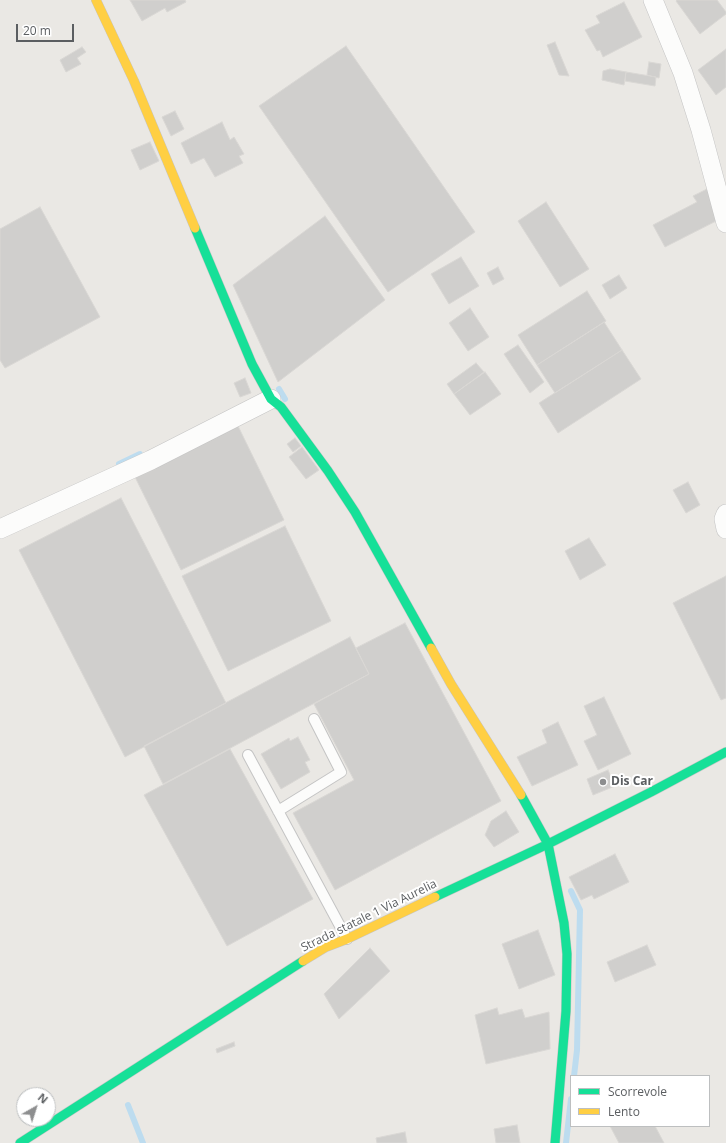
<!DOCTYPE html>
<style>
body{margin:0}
#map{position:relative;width:726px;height:1143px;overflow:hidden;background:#eae8e4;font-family:"Open Sans",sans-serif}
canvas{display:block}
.legend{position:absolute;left:570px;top:1075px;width:140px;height:52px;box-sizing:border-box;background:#fff;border:1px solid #bdbfc0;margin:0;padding:5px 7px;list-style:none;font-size:12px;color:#5b5e61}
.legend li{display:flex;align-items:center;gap:8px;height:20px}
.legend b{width:20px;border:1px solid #bdbfc0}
.north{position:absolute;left:16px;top:1087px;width:40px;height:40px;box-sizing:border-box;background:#fff;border:1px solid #bdbfc0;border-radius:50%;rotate:39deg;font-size:11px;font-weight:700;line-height:16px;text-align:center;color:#5b5e61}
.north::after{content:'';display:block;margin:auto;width:14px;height:18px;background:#8d8e8f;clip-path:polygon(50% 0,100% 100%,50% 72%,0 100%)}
.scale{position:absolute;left:16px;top:24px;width:58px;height:18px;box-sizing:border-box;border:2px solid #5b5e61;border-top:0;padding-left:5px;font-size:12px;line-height:14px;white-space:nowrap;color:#5b5e61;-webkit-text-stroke:3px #fff;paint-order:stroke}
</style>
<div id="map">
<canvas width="726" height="1143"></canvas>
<ul class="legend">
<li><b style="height:5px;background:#16e098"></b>Scorrevole</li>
<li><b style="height:5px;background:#ffcf43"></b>Lento</li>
</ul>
<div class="north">N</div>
<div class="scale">20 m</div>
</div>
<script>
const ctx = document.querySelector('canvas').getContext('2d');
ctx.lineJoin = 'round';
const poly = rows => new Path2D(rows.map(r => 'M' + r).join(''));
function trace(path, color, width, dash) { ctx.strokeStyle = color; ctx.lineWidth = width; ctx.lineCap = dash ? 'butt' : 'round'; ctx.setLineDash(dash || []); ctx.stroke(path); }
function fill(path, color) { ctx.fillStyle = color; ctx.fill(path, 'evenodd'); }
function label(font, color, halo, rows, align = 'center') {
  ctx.font = font + ' "Open Sans",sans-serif'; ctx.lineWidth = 4; ctx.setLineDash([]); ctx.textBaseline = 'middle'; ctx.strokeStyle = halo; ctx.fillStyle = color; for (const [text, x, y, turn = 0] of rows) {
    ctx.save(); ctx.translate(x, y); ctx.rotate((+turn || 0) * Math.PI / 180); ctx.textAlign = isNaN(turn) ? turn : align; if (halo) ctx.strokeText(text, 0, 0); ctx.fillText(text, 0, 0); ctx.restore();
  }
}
trace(poly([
 [279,389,285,399],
 [119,464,140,454],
 [571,891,580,910,577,1050,574,1076],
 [128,1105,143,1143],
 [566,1143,571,1099]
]), '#bddcef', 6);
const building = poly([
 [130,0,185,0,186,2,167,12,165,8,142,21,130,0],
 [677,0,717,0,726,12,726,14,700,34,676,1,677,0],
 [624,2,642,37,603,57,600,50,597,51,585,30,600,23,596,16,624,2],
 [555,42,569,76,559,75,547,45,555,42],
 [346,46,475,232,388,292,259,106,346,46],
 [82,47,86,52,77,58,81,64,66,72,60,60,82,47],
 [726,49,726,87,716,95,698,70,726,49],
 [649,62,661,64,659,78,647,75,649,62],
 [610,69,626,72,624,85,602,80,603,71,610,69],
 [626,72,656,77,655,86,625,81,626,72],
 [175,111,184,129,171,136,162,117,175,111],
 [222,122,230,140,234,137,244,154,239,156,243,163,215,177,204,158,191,164,181,143,222,122],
 [150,142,159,161,140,170,131,150,150,142],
 [707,189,722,218,665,247,653,225,697,202,693,196,707,189],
 [546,202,589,269,560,287,518,221,546,202],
 [40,207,100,317,5,368,0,360,0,229,40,207],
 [325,216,385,300,278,382,233,285,325,216],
 [461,257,479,286,449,304,431,274,461,257],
 [498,267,504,279,493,285,487,273,498,267],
 [619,275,627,288,610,299,602,285,619,275],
 [587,291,606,321,537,365,518,335,587,291],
 [470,308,489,337,468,351,449,323,470,308],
 [604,322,622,350,555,393,537,365,604,322],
 [518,345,544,382,530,393,504,354,518,345],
 [622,350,641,379,558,433,539,403,622,350],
 [476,363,484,372,454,394,447,384,476,363],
 [485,372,501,394,470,415,454,394,485,372],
 [245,378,251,393,240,397,234,383,245,378],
 [238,426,284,520,181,570,135,477,238,426],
 [295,438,301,446,293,452,287,444,295,438],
 [302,447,319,470,306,479,289,457,302,447],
 [688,482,700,505,686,513,673,490,688,482],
 [121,498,226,703,125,757,19,550,121,498],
 [285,526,331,621,228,671,182,576,285,526],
 [589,538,606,565,580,580,565,551,589,538],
 [726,576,726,698,721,700,673,603,726,576],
 [405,623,501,801,335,890,293,813,354,780,314,704,369,674,356,648,405,623],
 [350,637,369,674,163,784,144,746,350,637],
 [604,697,631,754,598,770,584,741,597,735,584,706,604,697],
 [558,722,578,765,532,786,517,757,547,743,542,730,558,722],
 [298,737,310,760,305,762,310,772,281,789,261,754,289,738,290,741,298,737],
 [230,749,313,899,227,946,144,795,230,749],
 [608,770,615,786,593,795,587,779,608,770],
 [506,811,519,832,494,847,485,835,491,821,506,811],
 [615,854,629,882,594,899,592,895,581,900,569,877,615,854],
 [538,930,555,975,519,989,502,944,538,930],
 [647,945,656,965,615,982,607,962,647,945],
 [370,948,390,971,339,1019,324,994,370,948],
 [497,1008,499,1015,522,1009,525,1018,549,1012,550,1049,486,1064,475,1015,497,1008],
 [234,1042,235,1046,217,1053,216,1049,234,1042],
 [517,1125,520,1143,496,1143,494,1129,517,1125],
 [610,1126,655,1126,664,1143,619,1143,610,1126],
 [405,1132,407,1143,377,1143,376,1138,405,1132]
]);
fill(building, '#d0cfcd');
trace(building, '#d9d7d4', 1);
const lane = poly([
 [248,755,347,939],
 [278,811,341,772,314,719]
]);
const street = poly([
 [653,0,683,73,701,130,726,223],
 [726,514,724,519,726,529],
 [0,529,151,460,271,399]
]);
const fast = poly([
 [195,228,252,364,271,399,281,407,328,471,355,512,431,648],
 [521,795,548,844,564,923,567,954,566,1011,555,1143],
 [435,897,548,844,651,792,726,752],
 [20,1143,303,961]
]);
const slow = poly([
 [96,0,134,81,195,228],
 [431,648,451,684,521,795],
 [303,961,326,947,347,939,435,897]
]);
trace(lane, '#c4c4c4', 12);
trace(street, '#c4c4c4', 20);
trace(fast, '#c5c5c5', 10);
trace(slow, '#c5c5c5', 10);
trace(lane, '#fcfcfb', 10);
trace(street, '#fcfcfb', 19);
trace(fast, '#16e098', 9);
trace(slow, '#ffcf43', 9);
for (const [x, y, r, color] of [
 [603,782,4,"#8d8e8f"]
]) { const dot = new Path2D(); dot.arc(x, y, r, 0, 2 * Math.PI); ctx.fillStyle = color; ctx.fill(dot); trace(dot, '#fff', 1.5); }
label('bold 12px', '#5b5e61', '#fff', [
 ["Dis Car",611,782]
], 'left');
label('12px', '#5b5e61', '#fff', [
 ["Strada statale 1 Via Aurelia",369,916,-26]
]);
</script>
